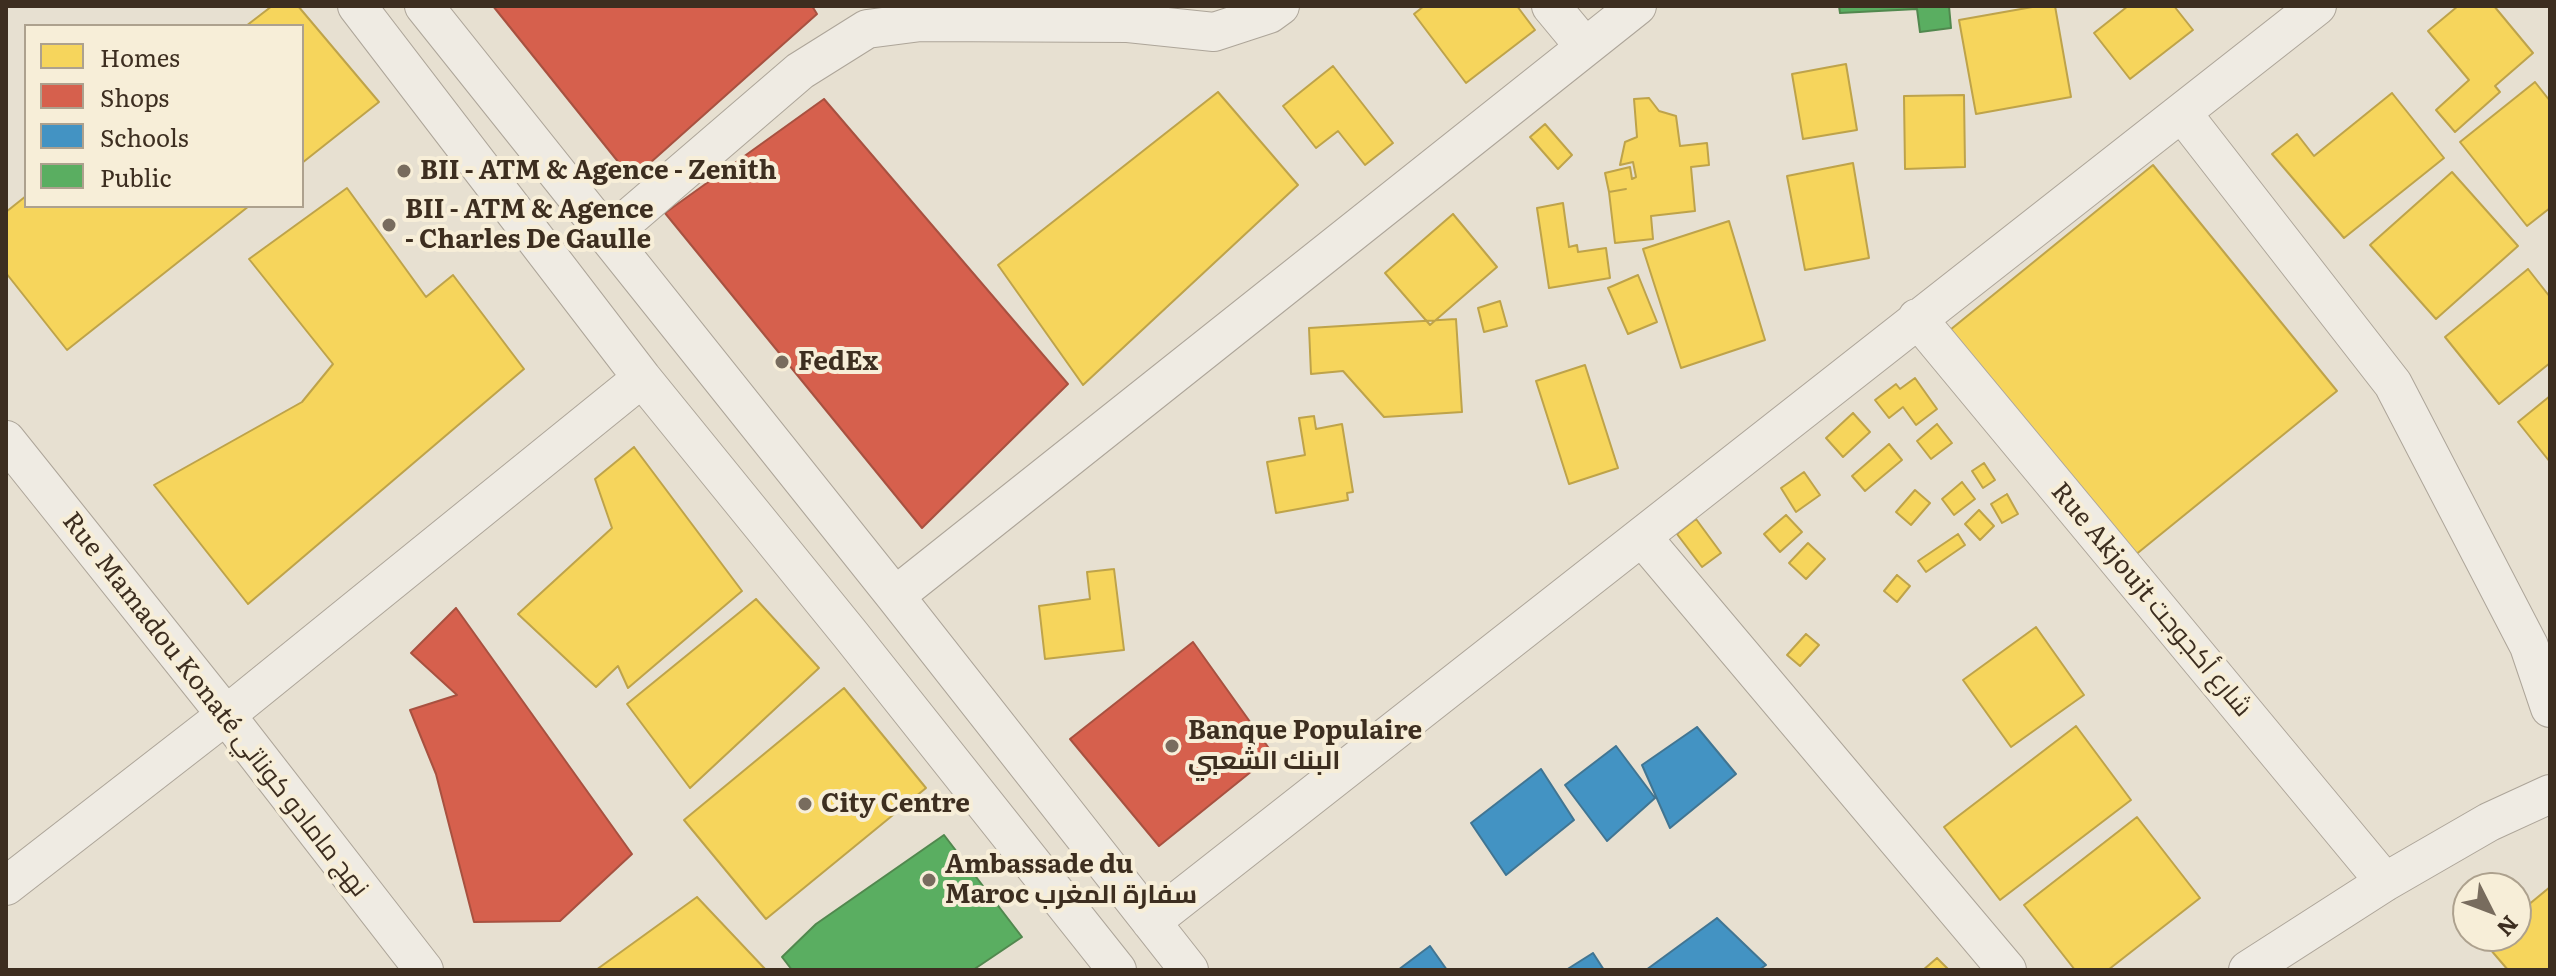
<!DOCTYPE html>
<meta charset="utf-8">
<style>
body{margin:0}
#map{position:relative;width:2556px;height:976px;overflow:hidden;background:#e7e0d1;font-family:Literata,serif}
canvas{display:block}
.frame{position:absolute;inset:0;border:8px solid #3d2e20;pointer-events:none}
.legend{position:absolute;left:24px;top:24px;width:280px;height:184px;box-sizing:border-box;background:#f7eed8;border:2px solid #ada18e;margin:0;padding:10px 14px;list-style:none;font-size:24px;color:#3d2e20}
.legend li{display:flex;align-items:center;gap:16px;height:40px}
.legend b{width:40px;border:2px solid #ada18e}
.north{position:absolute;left:2452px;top:872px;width:80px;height:80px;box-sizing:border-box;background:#f7eed8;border:2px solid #ada18e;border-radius:50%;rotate:132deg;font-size:22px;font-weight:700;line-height:32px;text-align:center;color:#3d2e20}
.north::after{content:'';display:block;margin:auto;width:28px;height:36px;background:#786c5e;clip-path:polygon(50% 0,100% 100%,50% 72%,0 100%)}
</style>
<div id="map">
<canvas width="2556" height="976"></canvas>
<div class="frame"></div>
<ul class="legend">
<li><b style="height:22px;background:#f6d55c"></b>Homes</li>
<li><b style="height:22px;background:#d6604d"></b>Shops</li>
<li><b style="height:22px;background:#4393c3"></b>Schools</li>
<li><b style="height:22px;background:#5aae61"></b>Public</li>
</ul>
<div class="north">N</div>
</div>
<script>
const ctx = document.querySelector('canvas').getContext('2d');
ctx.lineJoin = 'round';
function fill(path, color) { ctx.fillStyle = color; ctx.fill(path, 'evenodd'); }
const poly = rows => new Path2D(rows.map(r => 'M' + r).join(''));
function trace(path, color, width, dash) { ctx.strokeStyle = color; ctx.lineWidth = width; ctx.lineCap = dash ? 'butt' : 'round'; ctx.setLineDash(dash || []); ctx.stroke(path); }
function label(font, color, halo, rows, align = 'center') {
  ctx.font = font + ' Literata,Cairo,serif'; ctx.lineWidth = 8; ctx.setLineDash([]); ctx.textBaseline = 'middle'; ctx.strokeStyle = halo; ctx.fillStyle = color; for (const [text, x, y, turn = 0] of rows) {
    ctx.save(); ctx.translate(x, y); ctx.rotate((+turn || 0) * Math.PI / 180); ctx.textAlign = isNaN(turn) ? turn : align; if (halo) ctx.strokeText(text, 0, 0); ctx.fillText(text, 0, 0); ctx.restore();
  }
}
const homes = poly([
 [272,6,298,6,379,102,302,163,302,26,246,26,272,6],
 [1424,6,1517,6,1535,30,1466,83,1414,14,1424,6],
 [2038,6,2055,6,2071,97,1976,114,1959,20,2038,6],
 [2128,6,2174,6,2193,30,2130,79,2094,33,2128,6],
 [2458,6,2494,6,2533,53,2495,86,2500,92,2455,132,2436,110,2469,80,2428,31,2458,6],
 [1846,64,1857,130,1803,139,1792,74,1846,64],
 [1333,66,1393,143,1365,165,1338,131,1316,148,1283,106,1333,66],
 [2535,82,2550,101,2550,208,2527,226,2460,142,2535,82],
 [1218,92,1298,185,1083,385,998,265,1218,92],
 [2392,93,2444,158,2344,238,2272,154,2297,134,2314,156,2392,93],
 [1964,95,1965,167,1905,169,1904,96,1964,95],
 [1649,98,1659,111,1676,116,1680,146,1707,143,1709,165,1691,167,1695,211,1651,216,1653,239,1615,243,1609,192,1626,189,1609,192,1605,173,1630,167,1632,179,1636,177,1633,162,1620,165,1625,142,1637,137,1634,99,1649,98],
 [1545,124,1572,155,1558,169,1530,137,1545,124],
 [1853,163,1869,258,1805,270,1787,176,1853,163],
 [2153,165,2337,391,2134,556,1950,330,2153,165],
 [2452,172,2518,246,2436,319,2370,245,2452,172],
 [347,188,426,297,453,275,524,369,248,604,154,485,302,402,333,364,249,259,347,188],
 [26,196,26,206,249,206,67,350,6,273,6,212,26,196],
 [1563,203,1569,247,1577,245,1578,252,1606,248,1610,278,1549,288,1537,208,1563,203],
 [1453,214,1497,267,1430,325,1385,273,1453,214],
 [1729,221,1765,340,1681,368,1643,249,1729,221],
 [2528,269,2550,297,2550,363,2499,404,2445,337,2528,269],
 [1638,275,1657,322,1628,334,1608,288,1638,275],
 [1500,301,1507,326,1484,332,1478,308,1500,301],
 [1456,319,1462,412,1384,417,1343,371,1311,374,1309,328,1456,319],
 [1585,365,1618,468,1569,484,1536,381,1585,365],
 [1915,378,1937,409,1916,425,1903,407,1889,418,1875,400,1896,384,1900,389,1915,378],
 [2550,396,2550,462,2518,422,2550,396],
 [1853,413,1870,432,1843,457,1826,438,1853,413],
 [1314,416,1316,429,1342,424,1353,492,1347,493,1348,500,1276,513,1267,462,1305,455,1299,418,1314,416],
 [1937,424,1952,443,1931,459,1917,441,1937,424],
 [1889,444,1902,460,1865,491,1852,476,1889,444],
 [634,447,742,591,628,688,618,666,596,687,518,614,612,528,595,479,634,447],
 [1984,463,1995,480,1983,488,1972,471,1984,463],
 [1804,472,1820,495,1796,512,1781,488,1804,472],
 [1962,482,1975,499,1954,515,1942,499,1962,482],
 [1915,490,1930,503,1911,525,1896,512,1915,490],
 [2007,494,2018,514,2002,523,1991,504,2007,494],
 [1979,510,1994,526,1980,540,1965,524,1979,510],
 [1786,515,1802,532,1780,552,1764,534,1786,515],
 [1696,519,1721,553,1702,567,1677,534,1696,519],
 [1958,534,1965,545,1926,572,1918,561,1958,534],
 [1808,543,1825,559,1806,579,1789,563,1808,543],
 [1114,569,1124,650,1045,659,1039,606,1090,599,1087,572,1114,569],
 [1897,575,1910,586,1897,602,1884,591,1897,575],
 [756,599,819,668,690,788,627,704,756,599],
 [2036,627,2084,695,2011,747,1963,680,2036,627],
 [1806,634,1819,645,1800,666,1787,655,1806,634],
 [844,688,926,788,766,919,684,820,844,688],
 [2076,726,2131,800,2000,900,1944,827,2076,726],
 [2137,817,2200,898,2108,970,2075,970,2024,905,2137,817],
 [2550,887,2550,970,2508,970,2484,942,2491,936,2516,936,2516,915,2550,887],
 [697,897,766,970,596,970,697,897],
 [1937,958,1949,970,1923,970,1937,958]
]);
fill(homes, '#f6d55c');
trace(homes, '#bea34a', 2);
const shops = poly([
 [493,6,812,6,817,14,632,179,493,6],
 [824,99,1068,384,922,528,665,213,824,99],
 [456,608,632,854,560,921,474,922,436,774,410,710,457,695,411,653,456,608],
 [1193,642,1273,754,1159,846,1070,739,1193,642]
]);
fill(shops, '#d6604d');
trace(shops, '#a85140', 2);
const schools = poly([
 [1697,727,1736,774,1670,828,1642,765,1697,727],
 [1616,746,1655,798,1607,841,1565,785,1616,746],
 [1541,769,1574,820,1506,875,1471,823,1541,769],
 [1717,918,1766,965,1759,970,1646,970,1717,918],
 [1430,946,1447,970,1398,970,1430,946],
 [1593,953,1604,970,1566,970,1593,953]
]);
fill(schools, '#4393c3');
trace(schools, '#417592', 2);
const public = poly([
 [1839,6,1949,6,1951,28,1920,32,1917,9,1840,13,1839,6],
 [944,835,1022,937,973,970,792,970,782,957,816,924,944,835]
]);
fill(public, '#5aae61');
trace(public, '#51884e', 2);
const minor = poly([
 [357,6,642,378,850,634,1117,970],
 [424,6,895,596,1189,970],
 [1551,6,1585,47],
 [2182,113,2393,384,2529,646,2550,708],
 [608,236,800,71,867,29,921,22,1128,23,1214,32,1269,14,1280,6],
 [1917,318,2385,882],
 [6,440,226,715,424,970],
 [1642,537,2007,970],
 [895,596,1637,6],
 [6,886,226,715,642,378],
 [1151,922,2317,6],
 [2248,970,2385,882,2489,822,2550,794]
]);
trace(minor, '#ada599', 40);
trace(minor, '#efebe3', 38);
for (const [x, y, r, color] of [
 [404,171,8,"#786c5e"],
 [389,225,8,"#786c5e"],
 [782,362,8,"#786c5e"],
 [1172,746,8,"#786c5e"],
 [805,804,8,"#786c5e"],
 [929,880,8,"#786c5e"]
]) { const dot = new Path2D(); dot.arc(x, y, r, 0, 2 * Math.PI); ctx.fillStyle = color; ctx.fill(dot); trace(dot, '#f7eed8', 3); }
label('bold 26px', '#3d2e20', '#f7eed8', [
 ["BII - ATM & Agence - Zenith",420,171],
 ["BII - ATM & Agence",405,210],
 ["- Charles De Gaulle",405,240],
 ["FedEx",798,362],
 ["Banque Populaire",1188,731],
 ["البنك الشعبي",1188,761],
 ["City Centre",821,804],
 ["Ambassade du",945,865],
 ["Maroc سفارة المغرب",945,895]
], 'left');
label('26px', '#3d2e20', '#f7eed8', [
 ["Rue Akjoujt شارع أكجوجت",2151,600,50],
 ["Rue Mamadou Konaté نهج مامادو كوناتي",215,705,52]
]);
</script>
